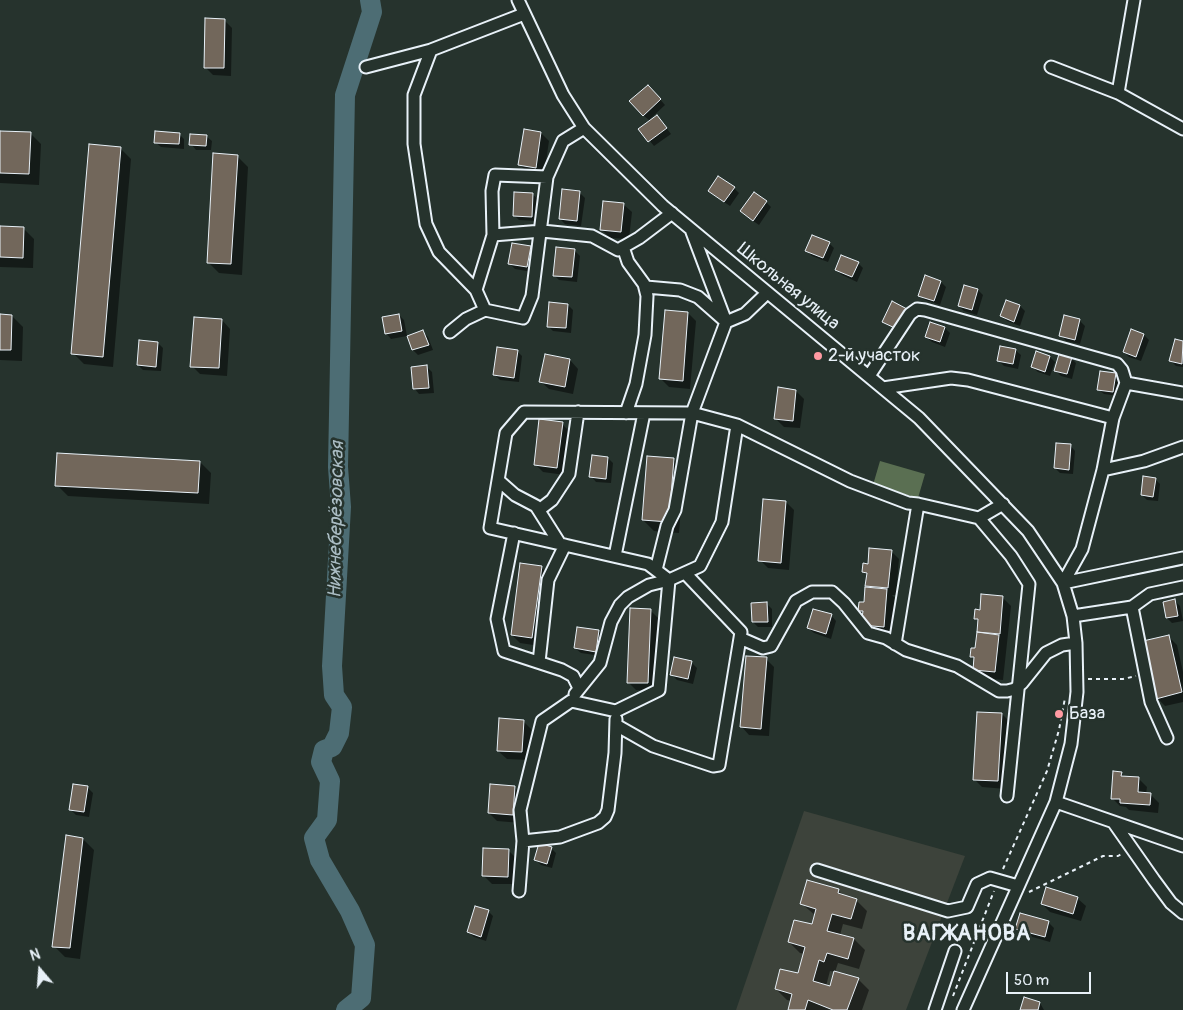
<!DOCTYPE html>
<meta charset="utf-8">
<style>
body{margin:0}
#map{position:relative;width:1183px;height:1010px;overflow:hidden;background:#26332d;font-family:Pangolin,sans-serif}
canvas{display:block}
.north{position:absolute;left:15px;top:945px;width:50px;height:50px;-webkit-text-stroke:4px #26332d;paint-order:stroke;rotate:342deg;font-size:14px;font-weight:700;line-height:20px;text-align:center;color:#e8f1f8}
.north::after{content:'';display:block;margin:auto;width:18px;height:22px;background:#e8f1f8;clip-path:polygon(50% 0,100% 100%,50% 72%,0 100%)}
.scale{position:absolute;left:1006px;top:972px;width:85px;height:22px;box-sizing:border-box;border:2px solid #e8f1f8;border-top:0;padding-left:6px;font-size:15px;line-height:18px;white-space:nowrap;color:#e8f1f8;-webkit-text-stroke:4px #26332d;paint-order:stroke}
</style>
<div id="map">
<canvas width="1183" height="1010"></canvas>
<div class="north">N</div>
<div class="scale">50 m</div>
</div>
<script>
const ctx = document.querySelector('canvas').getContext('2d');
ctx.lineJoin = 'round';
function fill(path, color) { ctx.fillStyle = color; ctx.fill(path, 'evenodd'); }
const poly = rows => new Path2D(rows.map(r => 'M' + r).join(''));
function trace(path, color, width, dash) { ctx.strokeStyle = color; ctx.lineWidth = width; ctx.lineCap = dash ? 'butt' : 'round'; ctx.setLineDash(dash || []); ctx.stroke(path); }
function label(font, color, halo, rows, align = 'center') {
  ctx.font = font + ' Pangolin,sans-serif'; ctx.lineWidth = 5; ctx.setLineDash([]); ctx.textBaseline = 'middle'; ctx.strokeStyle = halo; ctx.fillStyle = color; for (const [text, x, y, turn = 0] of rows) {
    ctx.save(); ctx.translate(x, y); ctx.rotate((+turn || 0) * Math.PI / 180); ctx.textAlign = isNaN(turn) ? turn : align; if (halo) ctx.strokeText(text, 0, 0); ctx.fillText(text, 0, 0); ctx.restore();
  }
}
fill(poly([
 [804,811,965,856,906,1010,736,1010]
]), '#3d433b');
fill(poly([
 [880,461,925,474,918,498,873,485]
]), '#5a6f52');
fill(poly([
 [224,20,232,28,231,76,213,75,205,67],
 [648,86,665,105,649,120,643,115],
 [662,122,671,134,654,146,640,129],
 [525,131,541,133,549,141,544,175,528,173,520,165],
 [0,132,30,133,41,144,39,185,0,183],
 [179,134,184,139,184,149,161,147,155,142],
 [206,136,212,141,211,150,196,150,191,144],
 [120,148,131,159,113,367,84,364,73,353],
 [237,156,248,167,242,275,219,273,208,262],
 [734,188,739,193,730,206,715,196],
 [579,192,585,198,581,226,565,224,560,219],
 [532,194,538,199,537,221,519,220,514,215],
 [766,202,771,207,759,225,746,216],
 [623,204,632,212,629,239,610,238,602,230],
 [0,228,23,228,34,239,33,268,0,267],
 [829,243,834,248,828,262,812,256,806,250],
 [530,247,535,252,532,272,515,269,510,264],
 [575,251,580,256,577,282,559,280,554,275],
 [858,263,863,268,857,282,842,275,836,270],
 [926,277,941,282,946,287,940,305,925,300,919,295],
 [978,290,983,295,977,315,964,311,959,306],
 [550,304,568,305,573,310,571,333,553,331,548,326],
 [1020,306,1025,311,1020,326,1007,321,1002,316],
 [688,313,696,321,690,389,669,387,661,379],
 [399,315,404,320,407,336,391,339,386,333],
 [0,316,12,316,23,327,22,361,0,360],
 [222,320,230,329,227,376,200,374,192,366],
 [1080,321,1085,326,1080,344,1066,341,1061,335],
 [931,323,945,328,950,333,945,347,932,342,926,337],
 [1132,331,1144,335,1149,340,1141,361,1129,357,1124,352],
 [423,332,428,337,433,350,418,355,413,350,409,337],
 [1175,341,1183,343,1183,367,1176,366,1171,361],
 [158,343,163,348,161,371,143,370,138,365],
 [1015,350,1021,355,1018,369,1004,366,999,361],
 [517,351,522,356,519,382,500,380,495,375],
 [546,356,570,360,578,369,573,394,549,389,540,381],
 [1050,357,1055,362,1050,376,1038,372,1032,367],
 [1071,358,1076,363,1072,379,1061,376,1056,371],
 [427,367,432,372,434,393,419,394,414,388],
 [1115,374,1121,379,1118,396,1104,394,1098,389],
 [796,391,804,399,800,428,784,427,775,418],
 [562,424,570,432,565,475,543,472,535,464],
 [1070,445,1075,451,1073,474,1060,473,1055,468],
 [608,458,613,463,611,483,596,482,591,476],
 [673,459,684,470,679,533,654,531,643,520],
 [200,462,211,473,209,504,68,496,57,485],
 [1155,479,1160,484,1158,501,1147,500,1142,495],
 [786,502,794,510,789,570,768,568,760,560],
 [891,551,899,559,896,595,892,595,895,598,892,634,871,632,860,611,865,604,870,589,867,585,868,576,864,572,869,565],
 [541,567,549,575,540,646,520,643,512,635],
 [1003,598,1011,606,1003,680,982,678,974,670,975,660,971,656,976,649,979,622,975,618,981,611],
 [1175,601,1180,606,1183,621,1172,623,1167,618],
 [767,604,772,609,772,627,758,627,753,622],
 [650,610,658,618,656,691,636,690,628,682],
 [831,615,836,621,831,639,814,633,808,628],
 [599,631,604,636,601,656,581,653,575,648],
 [1168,636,1177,645,1183,672,1183,702,1165,706,1157,698],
 [766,659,774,667,769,736,749,735,741,726],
 [691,662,697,668,693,684,677,680,672,675],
 [1002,714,1010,722,1006,789,982,787,974,779],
 [523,721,531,729,529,760,507,759,498,751],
 [1121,773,1125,777,1139,779,1147,787,1146,794,1151,795,1159,803,1158,813,1129,810,1126,807,1120,806,1112,798],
 [87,787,93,793,89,817,76,815,70,809],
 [514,787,522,795,521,823,497,821,489,813],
 [83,839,94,850,80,959,65,957,54,946],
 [551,848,556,853,552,868,541,865,536,860],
 [508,850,516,858,516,884,492,884,484,876],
 [838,890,844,896,856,900,867,911,862,929,843,924,840,935,854,939,865,950,859,969,838,963,835,972,830,971,826,986,831,987,858,979,869,990,862,1010,789,1010,792,1001,787,1000,776,989,799,975,805,954,800,953,789,942,813,926,816,916,802,904],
 [1077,898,1086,906,1081,921,1050,912,1042,904],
 [488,911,493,916,486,941,474,937,468,932],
 [1021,915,1049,923,1054,928,1050,942,1022,934,1017,929],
 [1025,998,1040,1003,1044,1010,1021,1010]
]), '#0007');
trace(poly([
 [346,1010,361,998,365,945,350,911,320,860,314,838,327,820,330,781,321,762,324,750,332,747,339,733,342,707,334,695,332,666,341,507,338,467,345,95,372,12,370,0]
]), '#4d6d74', 20);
const building = poly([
 [205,18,225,19,224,68,204,68,205,18],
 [648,85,661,99,643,116,629,101,648,85],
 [657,115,667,128,648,142,638,129,657,115],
 [524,129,541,132,536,168,518,165,524,129],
 [0,131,31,132,29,174,0,173,0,131],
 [155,131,180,133,179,144,154,143,155,131],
 [190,134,207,135,206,146,189,145,190,134],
 [89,144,121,147,103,357,71,354,89,144],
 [213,153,238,155,231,264,207,263,213,153],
 [718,176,735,187,724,202,708,191,718,176],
 [562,189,580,191,577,221,559,219,562,189],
 [514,192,533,193,532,217,513,216,514,192],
 [754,192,767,201,753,221,740,211,754,192],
 [603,201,624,203,621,232,600,230,603,201],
 [0,226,24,227,23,258,0,257,0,226],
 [812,235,830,242,823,258,805,251,812,235],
 [512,243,531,246,527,267,508,264,512,243],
 [556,247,575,249,572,277,553,276,556,247],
 [841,255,859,262,852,277,835,270,841,255],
 [925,275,941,281,934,301,918,296,925,275],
 [964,285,978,289,972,310,958,306,964,285],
 [1006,300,1020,305,1014,322,1000,316,1006,300],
 [892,301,907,309,897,329,882,322,892,301],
 [549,302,568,304,566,328,547,327,549,302],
 [665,310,688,312,683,381,659,379,665,310],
 [0,314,12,315,11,350,0,350,0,314],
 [399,314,402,331,385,334,382,317,399,314],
 [1064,315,1080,319,1075,340,1059,336,1064,315],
 [194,317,222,319,219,368,190,367,194,317],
 [930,322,945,327,940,342,925,337,930,322],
 [1131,329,1144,334,1136,357,1123,352,1131,329],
 [423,330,429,345,412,350,407,336,423,330],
 [1175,339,1183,341,1182,364,1169,361,1175,339],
 [139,340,158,342,156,367,137,365,139,340],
 [1000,346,1016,349,1013,364,997,361,1000,346],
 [497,347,518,350,514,378,493,375,497,347],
 [1036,351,1050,356,1045,372,1031,367,1036,351],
 [545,354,570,359,565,387,539,382,545,354],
 [1059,354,1072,357,1067,374,1054,371,1059,354],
 [427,365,429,388,413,389,411,367,427,365],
 [1100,371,1116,373,1113,392,1097,390,1100,371],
 [778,387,796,390,793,421,774,419,778,387],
 [539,419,563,422,557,468,534,465,539,419],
 [1056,443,1071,444,1069,470,1054,468,1056,443],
 [57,453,200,461,198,493,55,486,57,453],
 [592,455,608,457,606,479,589,477,592,455],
 [647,456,674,458,669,522,642,520,647,456],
 [1143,476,1156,478,1153,497,1141,495,1143,476],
 [763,499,786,501,781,563,758,561,763,499],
 [869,548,892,550,888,588,865,586,867,573,862,572,863,563,868,564,869,548],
 [520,563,542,566,532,638,511,635,520,563],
 [865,587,887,589,884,627,861,625,863,611,858,611,859,602,864,602,865,587],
 [981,594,1003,596,1000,634,977,632,978,619,974,619,975,609,980,610,981,594],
 [1175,599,1178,616,1166,618,1163,602,1175,599],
 [767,602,768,622,752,622,751,603,767,602],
 [630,608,651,609,648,683,627,683,630,608],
 [813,609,832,614,826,634,807,628,813,609],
 [577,627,599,630,596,652,574,648,577,627],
 [977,632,999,635,995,672,973,670,974,657,970,657,971,648,975,648,977,632],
 [1169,635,1182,692,1156,699,1143,641,1169,635],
 [746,656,767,657,761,729,740,727,746,656],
 [674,657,692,661,688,679,670,675,674,657],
 [977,712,1002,713,998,781,973,780,977,712],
 [499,718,524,720,522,752,497,751,499,718],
 [1113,771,1122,772,1121,776,1139,777,1138,792,1151,793,1150,805,1120,803,1120,799,1111,799,1113,771],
 [73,784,88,786,84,812,69,810,73,784],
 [490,784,515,786,513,815,488,813,490,784],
 [66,835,83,838,70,948,52,947,66,835],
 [539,843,552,847,547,864,534,860,539,843],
 [483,848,509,849,508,877,482,876,483,848],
 [807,880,839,889,838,893,857,899,851,919,832,914,827,931,854,938,848,959,827,953,824,962,819,960,813,981,830,986,834,971,859,978,847,1010,833,1010,808,1000,805,1010,788,1010,792,994,775,989,780,969,798,973,805,947,788,942,794,920,812,924,816,909,800,904,807,880],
 [1046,887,1078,897,1073,914,1041,904,1046,887],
 [475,906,489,910,481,937,467,932,475,906],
 [1020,913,1049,921,1045,937,1015,929,1020,913],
 [1024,997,1040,1002,1038,1010,1020,1010,1024,997]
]);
fill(building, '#72675b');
trace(building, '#e8f1f8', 1);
const minor = poly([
 [518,0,563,95,584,128,663,206,919,418,1028,531,1063,583,1073,616,1076,643,1077,692,1071,744,1056,802,963,1010],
 [431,50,414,95,414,144,426,224,439,252,476,290],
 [366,67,431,50,524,14],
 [1051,67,1118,93,1183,129],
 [1118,93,1134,0],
 [692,232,726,322],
 [493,235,542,231,592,236,618,250,639,238,672,213],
 [623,247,628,262,644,284,647,296,645,335,636,384,626,413],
 [646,287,680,290,698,297,723,319],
 [485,310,476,290,493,235,492,191,495,175,547,177],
 [726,322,745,314,767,293],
 [450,332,466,319,485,310,523,318,532,296,547,177,563,141,584,128],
 [869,376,910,314,917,309,925,310,1117,364,1122,370,1126,383],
 [883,388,951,378,968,380,1113,418],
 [737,425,850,481,908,503,918,504,979,518,1003,504],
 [1103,470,1144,461,1183,447],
 [498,480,515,495,536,506,560,544],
 [539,510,552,500,569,474,578,412],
 [979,518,1011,556,1029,584,1007,796],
 [514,533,497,619,504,651,562,670,573,676,579,688],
 [615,556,644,413],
 [656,570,667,526,675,510,692,413,524,412,506,433,490,528,648,564,669,580],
 [1063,583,1082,549,1103,470,1113,418,1126,383,1183,393],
 [1063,583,1183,558],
 [1132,607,1150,594,1183,587],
 [1073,616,1132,607,1151,702,1167,738],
 [740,638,763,648,771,646,796,601,812,592,832,592,844,603,868,633,886,638,906,650,957,666,999,691,1007,691,1015,689,1022,683,1046,653,1062,645,1076,643],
 [895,644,918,504],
 [539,662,548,580,565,545],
 [575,694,600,663,611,622,620,605,628,597,649,585,669,580],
 [616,725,653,746,713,766,719,765,741,632,685,573],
 [1056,802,1183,846],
 [1114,823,1154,880,1171,903,1183,913],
 [523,841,560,837,598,823,605,817,608,810,615,753,616,719],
 [817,870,948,911,967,907,977,884,990,878,1018,886],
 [519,891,523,841,520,810,542,721,571,701,616,711,659,690,669,580,700,566,722,522,737,425,692,413,726,322],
 [935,1010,955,951]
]);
trace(minor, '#e8f1f8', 15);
trace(poly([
 [1088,679,1123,679,1136,676],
 [1003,869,1047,771,1059,730,1065,698],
 [1029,892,1103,856,1118,856,1123,853],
 [953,996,994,891]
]), '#e8f1f8', 2, [4, 4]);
trace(minor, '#26332d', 11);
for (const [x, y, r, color] of [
 [818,356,5,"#ff9aa2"],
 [1059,714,5,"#ff9aa2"]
]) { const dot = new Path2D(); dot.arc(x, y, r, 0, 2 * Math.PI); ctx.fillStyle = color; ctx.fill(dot); trace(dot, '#26332d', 2); }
label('18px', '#e8f1f8', '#26332d', [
 ["Школьная улица",788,287,39]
]);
label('18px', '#e8f1f8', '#26332d', [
 ["2-й участок",828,356],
 ["База",1069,714]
], 'left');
label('italic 19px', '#aabcc3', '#26332d', [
 ["Нижнеберёзовская",337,520,-89]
]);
ctx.letterSpacing = '1px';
label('bold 22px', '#e8f1f8', '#26332d', [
 ["ВАГЖАНОВА",967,934]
]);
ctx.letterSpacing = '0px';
</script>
